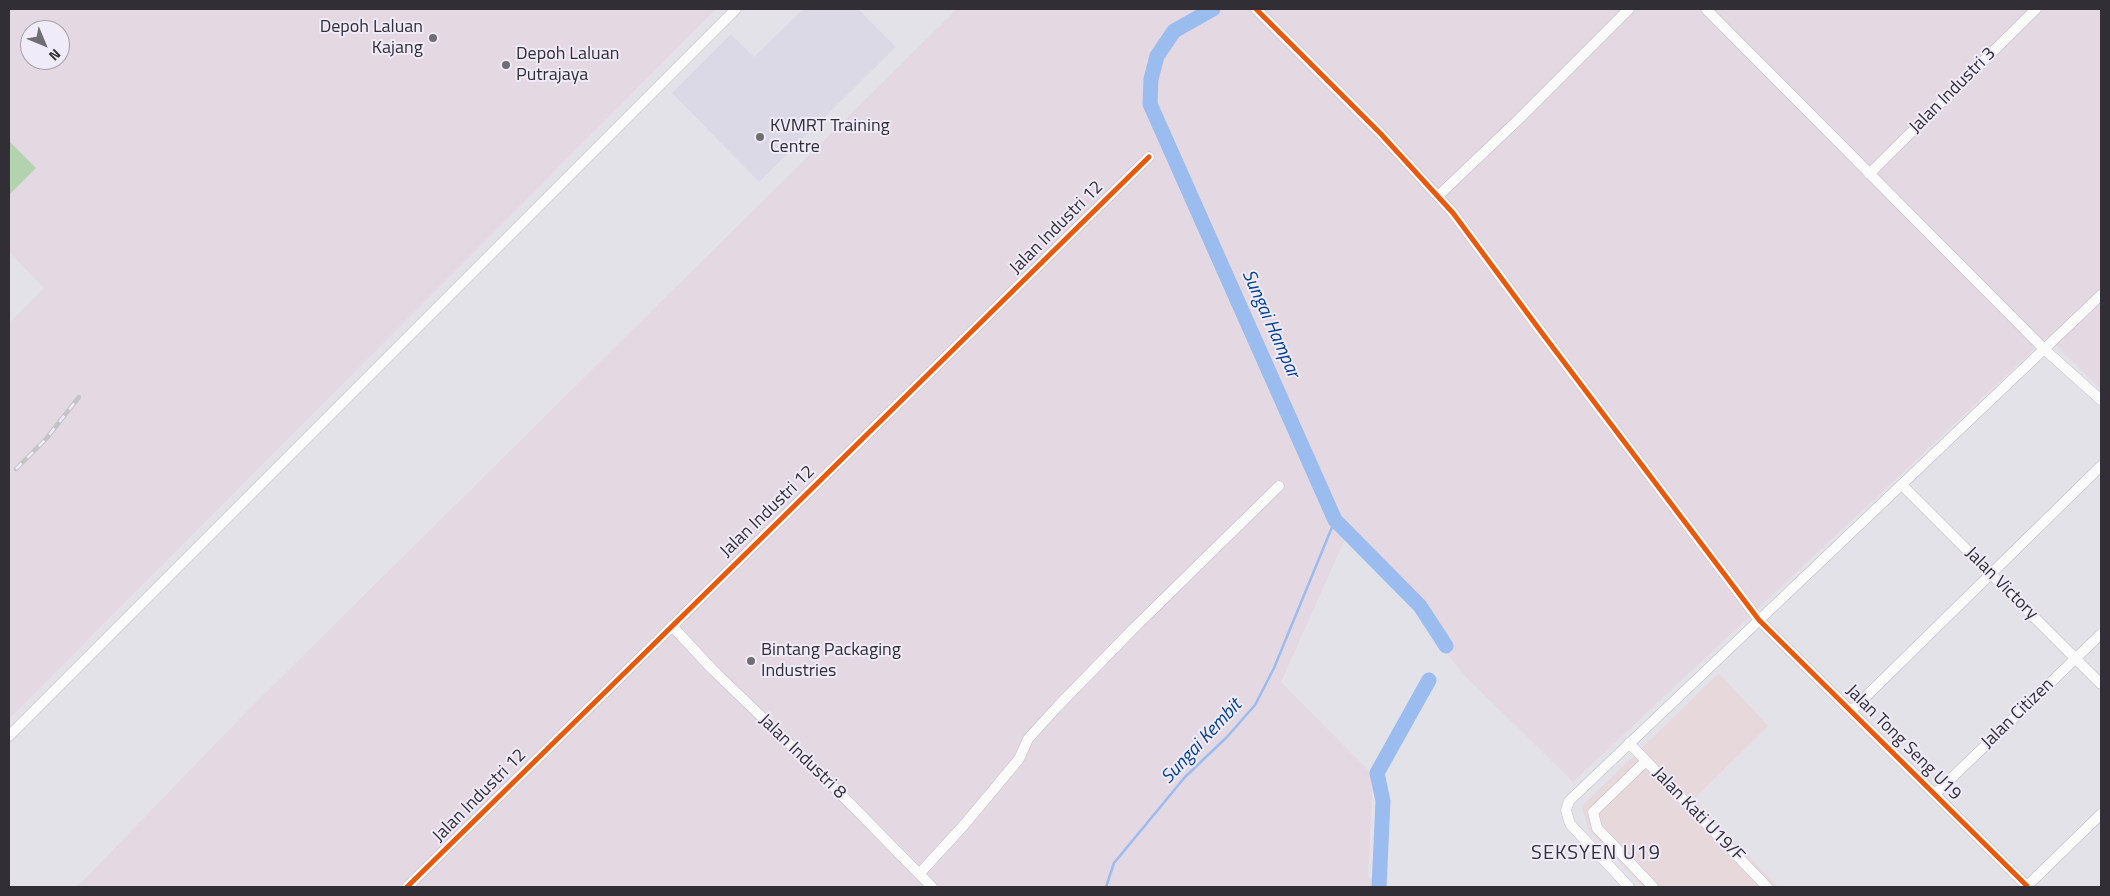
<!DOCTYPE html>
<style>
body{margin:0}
#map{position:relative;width:2110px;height:896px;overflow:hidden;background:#e3e2e8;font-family:"Titillium Web",sans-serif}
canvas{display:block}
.frame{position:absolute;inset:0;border:10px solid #312f35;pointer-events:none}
.north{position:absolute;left:20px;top:20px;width:50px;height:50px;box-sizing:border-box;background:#f0ebf9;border:1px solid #a4a0ab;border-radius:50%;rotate:135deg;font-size:14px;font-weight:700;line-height:20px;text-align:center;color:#312f35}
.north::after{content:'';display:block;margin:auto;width:18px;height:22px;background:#6f6e74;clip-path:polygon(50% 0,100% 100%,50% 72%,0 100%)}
</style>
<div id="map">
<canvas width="2110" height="896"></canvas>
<div class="frame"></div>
<div class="north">N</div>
</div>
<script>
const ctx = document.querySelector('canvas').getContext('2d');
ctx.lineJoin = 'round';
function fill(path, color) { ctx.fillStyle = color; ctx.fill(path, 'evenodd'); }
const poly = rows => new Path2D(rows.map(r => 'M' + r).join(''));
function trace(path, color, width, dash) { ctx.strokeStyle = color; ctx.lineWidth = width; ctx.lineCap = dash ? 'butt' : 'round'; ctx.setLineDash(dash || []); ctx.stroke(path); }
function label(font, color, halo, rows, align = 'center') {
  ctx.font = font + ' "Titillium Web",sans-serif'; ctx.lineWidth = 4; ctx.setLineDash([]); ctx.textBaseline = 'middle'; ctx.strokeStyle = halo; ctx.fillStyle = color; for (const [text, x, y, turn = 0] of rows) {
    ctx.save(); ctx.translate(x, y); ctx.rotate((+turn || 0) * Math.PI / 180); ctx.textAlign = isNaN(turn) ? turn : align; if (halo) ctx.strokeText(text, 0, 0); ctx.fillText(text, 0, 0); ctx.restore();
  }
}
fill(poly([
 [1719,673,1768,726,1694,799,1778,887,1643,887,1588,829,1582,806]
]), '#e7d8dc');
fill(poly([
 [9,9,716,9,9,719,9,323,44,288,9,252],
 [30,30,60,30,60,60,30,60],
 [957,9,2101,9,2101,389,2047,337,1573,782,1462,673,1412,607,1345,539,1281,682,1373,775,1368,876,1379,887,77,887,253,705]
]), '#e4d8e3');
fill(poly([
 [803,9,858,9,896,47,759,182,672,93,731,34,754,57]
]), '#dcd9e7');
fill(poly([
 [9,141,36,168,9,195]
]), '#b3d2b0');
trace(poly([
 [1106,887,1114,863,1185,777,1227,737,1255,705,1274,668,1335,520]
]), '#9bbcef', 2.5);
trace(poly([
 [1213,9,1174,31,1157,56,1151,79,1150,104,1335,520,1420,606,1446,646],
 [1379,887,1383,801,1377,773,1429,680]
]), '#9bbcef', 15);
const street = poly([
 [1256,9,1380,133,1453,213,1542,333,1759,620,2027,886],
 [1706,9,2044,349,2101,400],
 [1869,174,2036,9],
 [1438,196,1520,118,1629,9],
 [1902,485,2101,684],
 [672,626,712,669,822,775,932,887],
 [1851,711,2101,466],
 [9,736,736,9],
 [1629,743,1767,887],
 [1646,761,1593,812,1597,828,1653,887],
 [1935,794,2101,634],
 [919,874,964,825,1019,759,1028,739,1057,707,1133,629,1279,486],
 [407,887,1149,157],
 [1629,887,1570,824,1566,810,1569,801,2101,295],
 [2026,887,2101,814]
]);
trace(street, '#c1bfc5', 11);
trace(street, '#fbfbfc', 10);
const rail = poly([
 [16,469,46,439,79,397]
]);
trace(rail, '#c4c3c6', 4.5);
trace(rail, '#f0ebf9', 2.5, [8]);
trace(poly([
 [1256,9,1380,133,1453,213,1542,333,1759,620,2027,886],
 [407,887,1149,157]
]), '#e8590c', 5);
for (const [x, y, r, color] of [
 [433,38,5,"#6f6e74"],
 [506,65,5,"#6f6e74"],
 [760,137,5,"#6f6e74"],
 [751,661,5,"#6f6e74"]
]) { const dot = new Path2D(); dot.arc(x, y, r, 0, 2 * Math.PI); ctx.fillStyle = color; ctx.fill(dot); trace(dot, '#f0ebf9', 2); }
label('18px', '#312f35', '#f0ebf9', [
 ["Depoh Laluan",423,28,"right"],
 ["Kajang",423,49,"right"],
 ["Depoh Laluan",516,55],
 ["Putrajaya",516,76],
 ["KVMRT Training",770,127],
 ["Centre",770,148],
 ["Bintang Packaging",761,651],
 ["Industries",761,672]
], 'left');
label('18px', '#312f35', '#f0ebf9', [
 ["Jalan Industri 3",1953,91,-45],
 ["Jalan Industri 12",1057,228,-45],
 ["Jalan Industri 12",768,512,-44],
 ["Jalan Victory",2001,584,45],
 ["Jalan Citizen",2018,714,-44],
 ["Jalan Tong Seng U19",1903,743,45],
 ["Jalan Industri 8",802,757,44],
 ["Jalan Industri 12",480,796,-45],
 ["Jalan Kati U19/F",1698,815,46]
]);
label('italic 19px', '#014291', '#f0ebf9', [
 ["Sungai Hampar",1270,324,66],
 ["Sungai Kembit",1202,742,-47]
]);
ctx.letterSpacing = '1px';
label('20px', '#34313b', '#f0ebf9', [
 ["SEKSYEN U19",1596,854]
]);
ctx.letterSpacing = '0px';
</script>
